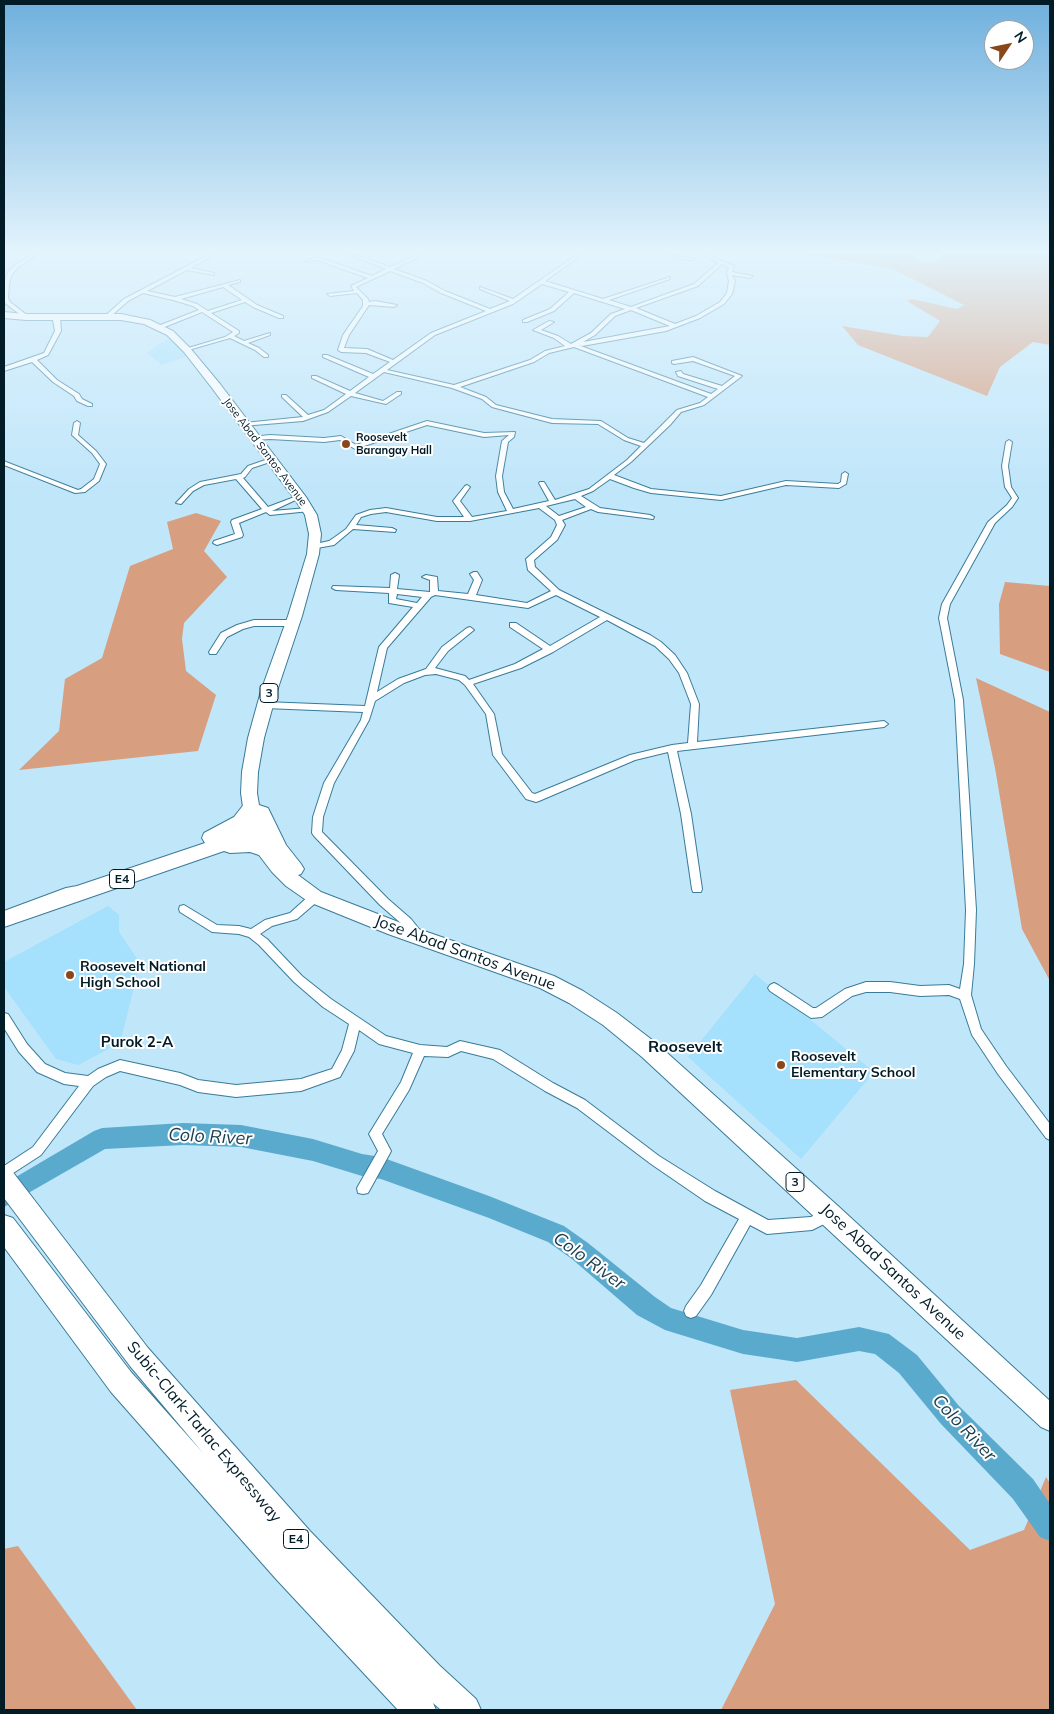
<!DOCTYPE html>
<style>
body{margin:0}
#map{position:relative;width:1054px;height:1714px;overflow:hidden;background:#c0e6fa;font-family:Mulish,sans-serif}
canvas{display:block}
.frame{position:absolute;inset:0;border:5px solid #011b27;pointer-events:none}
.north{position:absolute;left:984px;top:20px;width:50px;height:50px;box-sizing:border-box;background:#fff;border:1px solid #99a4a9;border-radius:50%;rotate:56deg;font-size:14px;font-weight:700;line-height:20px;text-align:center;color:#011b27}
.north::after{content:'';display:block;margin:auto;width:18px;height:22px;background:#8b471c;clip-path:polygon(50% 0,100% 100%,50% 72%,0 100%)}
</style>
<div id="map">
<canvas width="1054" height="1714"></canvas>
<div class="frame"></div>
<div class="north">N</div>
</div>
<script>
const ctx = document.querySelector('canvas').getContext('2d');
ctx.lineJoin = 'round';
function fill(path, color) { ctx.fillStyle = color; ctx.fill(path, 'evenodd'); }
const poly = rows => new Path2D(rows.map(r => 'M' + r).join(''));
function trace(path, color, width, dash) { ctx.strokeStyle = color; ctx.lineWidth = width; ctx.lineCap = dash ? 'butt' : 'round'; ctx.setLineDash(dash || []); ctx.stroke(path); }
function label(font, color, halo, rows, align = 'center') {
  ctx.font = font + ' Mulish,sans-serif'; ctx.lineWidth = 4; ctx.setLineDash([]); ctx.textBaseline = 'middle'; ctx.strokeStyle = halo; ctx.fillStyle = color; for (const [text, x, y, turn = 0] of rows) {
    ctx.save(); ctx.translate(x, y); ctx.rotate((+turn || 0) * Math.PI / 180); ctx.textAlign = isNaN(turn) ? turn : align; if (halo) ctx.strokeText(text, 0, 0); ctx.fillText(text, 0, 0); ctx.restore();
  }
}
fill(poly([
 [171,339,188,356,162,365,147,353,160,343],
 [108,906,119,915,119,932,140,963,120,1043,78,1065,56,1059,4,987,4,962],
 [755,974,874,1072,801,1159,688,1057]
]), '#a5e0fc');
fill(poly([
 [805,254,908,254,923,262,940,262,940,254,1050,254,1050,345,1033,342,1000,367,987,396,858,345,842,326,903,336,928,337,940,321,907,301,912,299,957,309,964,305,893,269],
 [196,513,221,521,204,551,227,577,184,623,182,639,186,671,216,695,198,751,19,770,59,731,65,679,102,658,130,566,173,549,167,522],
 [1005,582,1050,586,1050,672,1000,654,999,604],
 [976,678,1050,712,1050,981,1022,929,995,768],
 [796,1380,970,1550,1024,1530,1046,1477,1050,1483,1050,1710,721,1710,775,1604,730,1390],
 [18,1546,137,1710,4,1710,4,1549]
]), '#d79e7f');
fill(poly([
 [183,1123,241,1125,313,1139,362,1154,381,1157,489,1196,564,1226,588,1243,655,1297,671,1308,743,1330,797,1338,859,1327,889,1334,917,1355,959,1406,1033,1479,1050,1504,1050,1541,1040,1537,1013,1499,941,1424,899,1373,875,1354,859,1351,797,1362,743,1354,665,1330,637,1315,572,1259,548,1242,489,1218,381,1179,362,1176,313,1161,241,1147,183,1145,105,1149,4,1207,4,1184,94,1131,102,1128,183,1123]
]), '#5aaacd');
const minor = poly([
 [33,254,38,254,20,266,12,274,9,284,8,298,10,302,28,316,28,318,26,319,5,303,4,300,4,283,8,272,16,264,33,254],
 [210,254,215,254,191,268,214,273,214,275,187,270,147,291,175,297,240,280,240,282,228,285,257,305,283,316,283,318,279,318,253,307,245,302,211,313,239,331,239,333,234,336,244,341,270,333,270,335,248,343,259,348,268,355,268,357,264,357,255,350,230,338,185,351,185,349,225,337,233,332,202,312,162,328,158,328,158,326,199,310,193,306,173,300,143,293,128,301,110,317,105,316,124,299,210,254],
 [223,287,242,300,208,311,197,304,181,299,223,287],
 [347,254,353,254,390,267,419,254,424,254,394,269,427,281,445,291,490,309,510,301,480,289,480,287,513,299,578,254,583,254,545,281,603,299,670,277,670,279,609,300,631,307,694,284,718,263,702,254,707,254,734,266,732,272,753,276,750,278,732,275,735,281,732,294,724,304,700,318,666,331,582,346,578,345,711,394,718,389,678,376,676,372,681,371,683,374,722,386,735,376,693,361,674,364,672,363,672,361,693,357,742,376,704,405,681,412,670,425,631,462,614,475,651,489,721,496,786,481,838,484,841,482,842,474,845,472,848,474,846,484,839,488,786,485,721,500,651,493,634,488,610,479,593,491,581,496,600,508,650,515,654,517,653,519,598,512,591,509,562,520,565,525,557,540,534,560,535,567,559,590,650,635,661,642,675,655,687,673,699,704,697,742,884,721,888,724,884,727,677,751,691,814,702,889,701,892,693,892,692,889,681,814,668,752,635,760,539,801,536,802,526,799,493,755,486,714,465,685,459,680,436,674,425,675,404,683,375,701,369,720,334,783,323,817,322,832,388,899,411,919,423,934,424,937,423,940,419,942,415,940,403,925,380,905,314,836,312,833,313,817,324,783,361,720,363,712,265,708,261,705,265,702,365,706,379,647,413,607,389,603,389,593,336,590,332,588,333,586,390,588,391,575,395,573,399,575,397,589,430,592,430,580,422,577,426,575,437,577,438,591,468,594,474,580,470,574,474,572,477,572,482,580,476,595,527,603,551,591,528,570,526,559,551,537,557,525,555,520,539,508,470,521,437,521,386,512,371,514,361,517,356,525,392,528,396,530,395,532,353,529,334,545,311,549,311,545,329,541,335,537,346,529,356,515,370,510,386,508,437,517,464,517,453,501,465,486,467,485,470,487,460,501,472,517,507,511,498,492,496,476,502,441,509,435,484,437,427,425,355,449,340,440,324,442,270,439,254,440,252,439,252,437,270,435,324,438,341,436,356,445,427,421,484,433,515,432,514,437,508,442,502,476,504,492,513,509,549,501,539,483,540,482,544,482,555,500,589,489,627,460,641,446,624,440,598,424,552,423,492,407,482,399,452,388,384,372,355,393,383,401,397,392,401,392,401,394,386,404,351,396,328,412,303,421,242,426,241,425,244,423,303,417,282,397,282,395,286,395,308,415,324,410,346,394,312,378,312,376,316,376,350,391,369,377,323,357,323,355,327,355,373,374,390,362,366,353,341,352,338,350,343,335,363,306,363,300,357,293,330,296,327,294,354,291,351,286,368,278,317,260,307,262,305,261,317,257,372,276,386,269,347,254],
 [722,264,729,268,727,273,729,281,727,293,720,302,696,316,675,324,636,308,698,286,722,264],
 [390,271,423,283,441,293,486,311,431,333,393,360,367,349,344,348,349,335,369,305,394,307,397,305,375,301,369,302,368,299,356,287,390,271],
 [542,284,569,292,550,309,523,320,523,322,527,322,554,311,574,293,625,309,611,314,591,333,571,344,558,336,541,330,554,322,549,321,533,330,554,338,565,346,545,351,530,360,454,385,387,370,435,335,513,304,542,284],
 [631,310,670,326,583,342,595,335,615,316,631,310],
 [574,347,708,397,700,403,677,410,644,443,628,438,601,421,552,419,496,405,486,397,460,387,534,362,549,353,574,347],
 [575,499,586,507,559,516,546,506,575,499],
 [397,594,422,597,417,603,396,599,397,594],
 [435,595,528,608,556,595,600,617,550,646,516,623,510,623,510,627,543,649,515,664,469,680,465,676,435,668,448,651,474,630,470,627,467,628,442,647,426,669,398,679,377,692,387,648,431,597,435,595],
 [607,620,655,646,669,659,679,673,691,704,688,743,672,745,630,755,535,794,532,793,502,754,494,714,473,684,521,668,553,652,607,620],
 [667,254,672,254,678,257,693,258,695,259,693,260,677,259,667,254],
 [55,316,60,317,61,331,48,355,37,360,57,380,79,394,82,399,92,404,92,406,88,406,77,401,74,396,53,382,32,362,4,371,4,367,44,353,55,331,53,320,55,316],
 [77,421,80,423,78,435,96,451,106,464,99,481,85,492,75,493,4,465,4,461,6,462,78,490,81,489,94,479,100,464,92,453,72,435,74,423,77,421],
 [1009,440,1012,442,1008,466,1011,487,1018,498,1012,507,995,523,950,604,947,618,963,700,976,910,974,964,971,995,981,1029,1006,1066,1050,1124,1050,1140,1046,1138,998,1074,972,1035,960,999,949,995,920,996,890,992,866,992,852,996,822,1017,811,1018,770,991,768,988,770,985,774,983,778,985,813,1008,816,1008,845,989,866,982,890,982,920,986,949,985,960,989,964,964,966,910,955,700,939,618,942,604,988,522,1007,505,1012,498,1005,487,1002,466,1006,442,1009,440],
 [271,458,274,460,273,461,252,468,245,477,243,478,268,507,297,496,302,497,272,511,308,508,312,510,310,511,270,515,266,512,239,523,243,535,242,537,217,545,213,543,214,541,235,534,231,522,232,520,262,509,236,479,204,485,193,491,181,504,176,503,189,489,200,482,241,474,248,466,271,458],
 [254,620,293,620,297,623,293,626,254,626,243,629,227,637,216,654,210,654,209,652,221,633,237,625,254,620],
 [315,893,319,894,320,897,319,900,297,919,272,926,260,934,267,939,302,976,331,999,386,1036,420,1045,447,1047,460,1041,500,1050,553,1083,585,1100,659,1156,715,1191,768,1220,811,1217,829,1207,834,1209,836,1214,834,1219,812,1230,767,1234,750,1225,711,1295,696,1316,691,1318,686,1316,684,1311,686,1306,701,1285,739,1219,705,1201,651,1164,577,1108,545,1091,493,1059,461,1051,448,1057,424,1056,409,1090,382,1134,391,1151,389,1155,368,1193,363,1194,358,1193,357,1188,378,1151,369,1134,401,1082,413,1053,379,1044,359,1030,354,1051,340,1077,301,1091,236,1097,198,1092,180,1085,120,1071,106,1077,93,1086,41,1155,4,1179,4,1166,33,1147,79,1086,64,1084,37,1072,19,1052,4,1028,4,1013,8,1014,27,1044,45,1064,65,1073,88,1076,98,1069,120,1060,180,1073,198,1080,236,1085,301,1079,332,1069,342,1050,349,1024,323,1007,294,982,259,945,249,937,239,934,212,932,180,912,179,909,180,906,184,905,217,925,239,926,251,929,265,920,290,913,311,894,315,893]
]);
const trunk = poly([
 [4,312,26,314,121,314,150,320,173,331,190,348,220,384,306,497,317,515,321,534,319,554,302,616,277,691,264,738,258,772,257,793,259,805,268,808,286,845,301,864,304,869,301,874,298,875,321,892,401,923,554,976,583,991,617,1013,656,1043,838,1206,1050,1401,1050,1431,1041,1427,642,1057,603,1025,569,1003,540,988,388,934,309,902,286,886,272,872,259,855,246,828,241,793,242,772,248,738,261,691,288,616,307,554,309,534,305,515,296,501,212,388,184,352,167,335,144,324,121,320,26,320,4,318,4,312]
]);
const motorway = poly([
 [251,801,257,803,260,808,250,823,255,821,261,823,264,828,255,839,272,845,274,850,272,855,265,857,250,852,230,853,224,851,4,927,4,911,66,888,77,886,205,843,202,838,204,833,234,817,245,803,251,801],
 [4,1167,12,1171,148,1348,310,1531,440,1666,476,1699,481,1710,441,1710,433,1703,436,1710,398,1710,276,1579,111,1392,4,1247,4,1215,13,1218,131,1372,203,1453,130,1366,4,1198,4,1167]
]);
trace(minor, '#397b98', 2);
trace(trunk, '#397b98', 2);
trace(motorway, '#397b98', 2);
fill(minor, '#fff');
fill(trunk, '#fff');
fill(motorway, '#fff');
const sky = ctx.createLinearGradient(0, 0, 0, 494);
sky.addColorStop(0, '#6fb0dd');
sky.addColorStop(0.51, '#e3f4fd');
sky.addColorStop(1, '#e3f4fd00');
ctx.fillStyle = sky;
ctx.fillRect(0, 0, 1054, 494);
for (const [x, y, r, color] of [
 [346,444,5,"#8b471c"],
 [70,975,5,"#8b471c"],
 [781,1065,5,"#8b471c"]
]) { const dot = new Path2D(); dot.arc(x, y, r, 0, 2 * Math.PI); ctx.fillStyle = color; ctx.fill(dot); trace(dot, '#fff', 2); }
label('bold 11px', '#011b27', '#fff', [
 ["Roosevelt",356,438],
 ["Barangay Hall",356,451]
], 'left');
label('11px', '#011b27', '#fff', [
 ["Jose Abad Santos Avenue",265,452,53]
]);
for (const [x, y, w] of [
 [269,693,18],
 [122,879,25],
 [795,1182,18],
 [296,1539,25]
]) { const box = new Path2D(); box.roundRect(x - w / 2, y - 9.5, w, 19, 4); ctx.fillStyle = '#fff'; ctx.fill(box); trace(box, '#011b27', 1); }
label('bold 12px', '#011b27', null, [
 ["3",269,693],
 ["E4",122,879],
 ["3",795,1182],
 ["E4",296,1539]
]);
label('bold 14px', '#011b27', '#fff', [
 ["Roosevelt National",80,967],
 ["High School",80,983],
 ["Roosevelt",791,1057],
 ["Elementary School",791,1073]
], 'left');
label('bold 15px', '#011b27', '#fff', [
 ["Purok 2-A",137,1042]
]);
label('16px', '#011b27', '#fff', [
 ["Jose Abad Santos Avenue",465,953,20],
 ["Jose Abad Santos Avenue",893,1272,43],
 ["Subic-Clark-Tarlac Expressway",204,1432,50]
]);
label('bold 16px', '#011b27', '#fff', [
 ["Roosevelt",685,1047]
]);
label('italic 18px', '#1d4050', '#fff', [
 ["Colo River",210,1137,3],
 ["Colo River",589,1261,36],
 ["Colo River",964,1428,47]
]);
</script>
